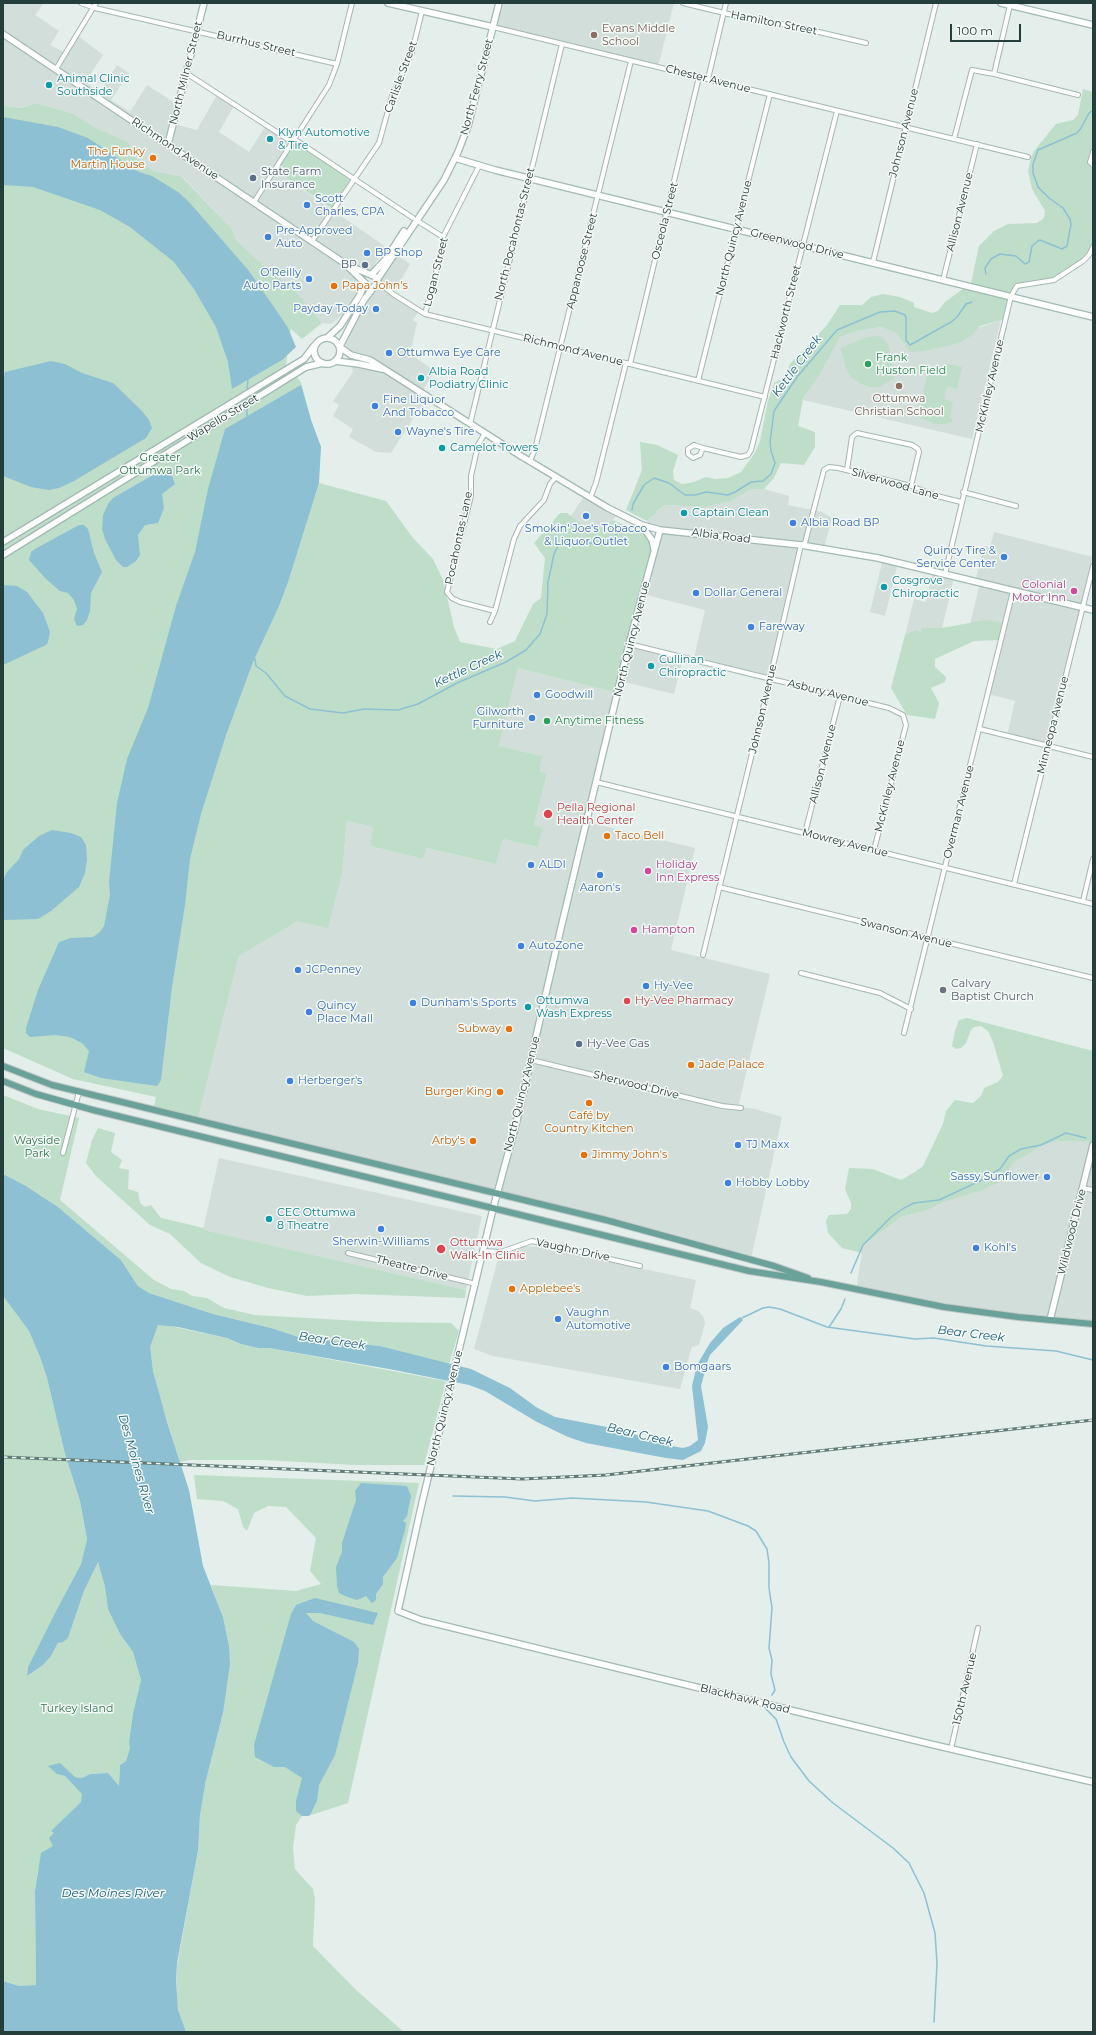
<!DOCTYPE html>
<meta charset="utf-8">
<style>
body{margin:0}
#map{position:relative;width:1096px;height:2035px;overflow:hidden;background:#e4eeea;font-family:Montserrat,sans-serif}
canvas{display:block}
.frame{position:absolute;inset:0;border:4px solid #243f3b;pointer-events:none}
.scale{position:absolute;left:950px;top:24px;width:71px;height:18px;box-sizing:border-box;border:2px solid #243f3b;border-top:0;padding-left:5px;font-size:12px;line-height:14px;white-space:nowrap;color:#243f3b;-webkit-text-stroke:3px #f5faf8;paint-order:stroke}
</style>
<div id="map">
<canvas width="1096" height="2035"></canvas>
<div class="frame"></div>
<div class="scale">100 m</div>
</div>
<script>
const ctx = document.querySelector('canvas').getContext('2d');
ctx.lineJoin = 'round';
function fill(path, color) { ctx.fillStyle = color; ctx.fill(path, 'evenodd'); }
const poly = rows => new Path2D(rows.map(r => 'M' + r).join(''));
function trace(path, color, width, dash) { ctx.strokeStyle = color; ctx.lineWidth = width; ctx.lineCap = dash ? 'butt' : 'round'; ctx.setLineDash(dash || []); ctx.stroke(path); }
function label(font, color, halo, rows, align = 'center') {
  ctx.font = font + ' Montserrat,sans-serif'; ctx.lineWidth = 3; ctx.setLineDash([]); ctx.textBaseline = 'middle'; ctx.strokeStyle = halo; ctx.fillStyle = color; for (const [text, x, y, turn = 0] of rows) {
    ctx.save(); ctx.translate(x, y); ctx.rotate((+turn || 0) * Math.PI / 180); ctx.textAlign = isNaN(turn) ? turn : align; if (halo) ctx.strokeText(text, 0, 0); ctx.fillText(text, 0, 0); ctx.restore();
  }
}
fill(poly([
 [3,3,44,3,35,15,59,31,50,45,66,53,77,35,103,55,85,82,100,92,117,65,129,73,111,100,130,112,147,85,175,103,170,123,197,130,218,93,235,104,219,132,249,152,267,124,292,142,274,170,386,247,343,314,331,324,322,323,293,288,269,270,237,241,231,228,182,176,153,171,136,158,128,142,94,127,74,114,36,103,22,108,3,106],
 [499,3,674,3,658,67,493,27],
 [397,255,410,264,393,294,419,311,413,320,417,323,410,354,435,371,421,393,427,397,391,453,376,452,349,437,353,429,333,416,339,405,333,401,353,372,346,347,346,332],
 [1001,320,972,439,803,400,840,337,857,331,881,327,896,333,910,352],
 [751,489,764,489,789,496,788,505,822,512,832,518,824,549,801,546,769,677,693,662,705,610,643,594,660,530,647,527,647,521,664,505,705,507,731,501],
 [585,495,618,513,613,520,593,532,571,516],
 [994,532,1093,557,1093,566,1048,745,1007,736,1015,701,988,694,1005,623,970,624,980,583,975,582,984,546,990,547],
 [883,559,898,563,885,616,870,612],
 [933,571,954,577,942,628,923,628,921,632,905,635,914,599,926,602],
 [629,644,683,657,674,694,620,681],
 [518,668,618,693,587,822,695,848,671,950,770,974,738,1107,755,1109,782,1117,751,1259,606,1220,197,1122,239,956,298,921,342,873,347,821,373,827,370,846,423,859,425,848,496,864,503,839,538,847,543,828,534,825,547,775,540,771,542,756,499,746],
 [1056,1141,1093,1142,1093,1324,1018,1317,856,1290,863,1246,901,1217,928,1210,944,1202,980,1191,1006,1176,1013,1163,1042,1146],
 [219,1158,482,1216,466,1290,203,1230],
 [525,1246,538,1247,696,1280,690,1308,698,1311,703,1316,705,1323,699,1345,692,1347,690,1353,680,1389,493,1356,474,1349,498,1259]
]), '#d2deda');
fill(poly([
 [1083,89,1093,92,1093,152,1090,162,1093,165,1093,247,1089,255,1054,280,1024,284,1014,290,1005,319,980,326,971,336,959,343,924,351,910,352,896,333,881,327,857,331,840,337,821,372,803,399,798,426,815,432,815,447,804,465,781,463,774,478,764,489,751,489,731,501,705,507,664,505,647,521,626,510,642,470,640,442,657,445,678,455,673,471,674,480,682,484,694,482,706,477,715,479,728,478,741,472,755,453,760,441,768,401,774,383,785,377,790,364,827,325,840,305,862,305,871,297,883,294,900,297,914,303,914,307,932,313,938,311,945,302,971,283,979,246,994,231,1008,224,1037,223,1044,218,1045,211,1032,189,1028,171,1031,158,1034,151,1056,124,1073,120,1078,115],
 [36,103,74,114,94,127,128,142,136,158,153,171,181,176,231,228,237,241,269,270,293,288,322,323,302,339,291,329,286,364,301,382,311,420,321,447,315,496,319,483,386,501,413,538,433,559,443,580,454,627,460,642,497,649,515,641,533,604,541,598,545,558,534,543,560,513,567,513,593,532,613,520,648,536,654,551,618,693,518,668,499,746,542,756,540,771,547,774,534,825,543,828,538,847,503,839,496,864,426,848,423,859,370,846,373,827,347,821,342,873,328,928,298,921,239,956,197,1122,153,1111,156,1097,73,1079,3,1048,3,106,22,108],
 [294,139,354,179,333,209,274,170],
 [875,336,882,337,888,344,894,378,880,387,870,387,859,383,851,377,846,369,841,348,864,338],
 [949,364,962,367,957,389,947,386,944,399,953,402,950,418,952,418,952,422,945,424,935,424,918,417,927,375],
 [986,620,1005,623,1001,640,974,641,935,659,935,667,946,677,945,682,931,688,939,703,935,719,907,715,891,688,905,635,915,630,921,632,922,628,942,628],
 [967,1018,1093,1051,1093,1142,1056,1141,1042,1146,1013,1163,1006,1176,997,1183,980,1191,944,1202,928,1210,901,1217,863,1246,862,1253,842,1248,828,1233,826,1221,829,1215,847,1214,851,1209,851,1203,845,1189,849,1168,873,1169,901,1180,915,1172,923,1166,943,1124,946,1111,955,1100,973,1103,981,1096,984,1088,998,1082,1003,1076,993,1042,988,1031,981,1026,974,1027,971,1030,966,1043,961,1048,956,1049,952,1046,955,1031,959,1020],
 [3,1095,38,1109,79,1118,60,1200,154,1280,171,1289,184,1291,192,1296,207,1298,224,1308,255,1315,377,1322,451,1323,459,1331,449,1364,380,1346,302,1338,271,1328,213,1314,149,1293,138,1286,121,1260,58,1207,26,1186,3,1174],
 [98,1128,115,1133,111,1152,122,1160,119,1168,129,1170,128,1189,138,1192,140,1203,145,1207,151,1205,161,1218,204,1228,204,1230,466,1290,465,1298,355,1294,307,1296,268,1288,230,1277,201,1263,170,1234,150,1225,96,1176,86,1163,92,1140],
 [3,1296,29,1331,40,1357,47,1378,65,1454,80,1501,87,1539,81,1564,56,1611,28,1667,27,1676,43,1665,51,1656,58,1643,68,1638,84,1591,98,1562,105,1587,108,1608,120,1634,133,1652,141,1680,133,1713,129,1742,130,1748,126,1761,120,1765,119,1787,108,1773,90,1774,82,1778,57,1774,65,1776,83,1794,81,1802,52,1831,54,1833,53,1846,38,1870,35,1891,36,1985,19,1986,3,1981],
 [160,1324,227,1338,241,1344,258,1348,269,1348,446,1381,424,1465,356,1465,265,1460,190,1460,180,1462,158,1393,150,1356,150,1347,153,1336,158,1325],
 [194,1475,419,1483,348,1803,308,1816,302,1816,296,1825,293,1848,295,1869,313,1889,315,1899,313,1946,356,1990,404,2032,186,2032,179,2017,176,1990,177,1966,198,1851,200,1815,206,1780,223,1713,229,1646,223,1617,211,1585,296,1591,321,1584,310,1571,316,1538,286,1507,268,1506,254,1513,247,1531,243,1527,238,1509,223,1501,197,1499]
]), '#bedeca');
fill(poly([
 [3,117,58,127,88,138,139,172,152,176,178,192,189,202,249,271,287,326,296,347,282,360,232,389,228,362,216,327,194,289,174,262,130,227,100,210,33,187,3,185],
 [51,361,65,364,82,373,113,383,142,411,149,420,152,428,146,438,74,481,59,488,49,490,31,487,3,476,3,381,5,372],
 [301,385,311,420,321,447,319,483,288,582,279,606,253,662,226,735,201,814,190,859,185,905,172,987,161,1080,157,1086,101,1078,84,1072,89,1051,82,1043,70,1037,56,1035,30,1037,26,1033,26,1028,38,990,59,942,71,938,93,937,100,932,104,926,110,895,109,882,117,803,127,759,148,708,176,606,195,552,208,489,225,429],
 [158,472,171,473,175,484,162,494,164,508,158,523,145,525,138,535,140,555,136,561,127,567,123,567,116,560,105,539,102,529,103,515,108,504,113,498],
 [79,525,84,525,88,529,94,553,102,572,91,593,90,611,87,620,83,625,77,626,74,619,77,609,74,600,68,593,60,591,46,579,29,560,31,552,35,549],
 [3,585,17,586,27,592,43,613,50,632,48,642,46,645,3,665],
 [52,830,71,833,81,837,86,845,87,860,85,873,79,887,51,911,38,919,3,920,3,880,7,872,19,859,23,850,39,836],
 [3,1174,26,1186,58,1207,121,1260,138,1286,149,1293,213,1314,271,1328,302,1338,380,1346,471,1369,510,1388,536,1407,555,1417,617,1429,672,1446,683,1448,690,1446,698,1440,692,1386,697,1365,710,1343,723,1328,740,1317,743,1320,710,1355,708,1360,701,1386,708,1427,705,1443,701,1451,683,1460,666,1458,586,1443,568,1437,537,1422,485,1391,469,1385,389,1369,269,1348,258,1348,241,1344,227,1338,178,1327,158,1325,150,1347,153,1371,167,1422,189,1490,203,1566,223,1617,229,1646,230,1664,223,1713,206,1780,200,1815,198,1851,177,1963,176,1982,178,2010,186,2032,3,2032,3,1981,19,1986,36,1985,35,1891,41,1853,53,1846,49,1838,54,1833,51,1831,81,1802,82,1794,65,1776,57,1774,48,1766,60,1763,75,1777,82,1778,90,1774,108,1773,119,1786,120,1765,126,1761,130,1748,129,1742,133,1713,141,1680,133,1652,120,1634,108,1609,105,1587,98,1562,84,1591,68,1638,63,1642,58,1643,51,1656,43,1665,27,1676,28,1667,56,1611,81,1564,87,1539,80,1501,65,1454,47,1378,40,1357,29,1331,3,1296],
 [361,1483,407,1486,411,1496,407,1516,403,1521,406,1523,405,1530,397,1558,383,1577,383,1584,376,1594,376,1600,372,1603,366,1596,357,1600,345,1596,339,1593,337,1586,336,1567,342,1552,342,1543,356,1500,355,1491],
 [315,1598,378,1613,373,1625,320,1613,306,1613,313,1621,354,1642,359,1649,358,1663,335,1755,319,1785,317,1801,310,1815,308,1816,302,1816,296,1811,296,1801,302,1778,285,1767,274,1767,255,1757,254,1745,291,1614,296,1605]
]), '#8dc0d2');
trace(poly([
 [986,274,985,268,991,259,1000,254,1016,256,1025,264,1029,262,1032,246,1038,241,1040,240,1062,249,1067,246,1071,224,1070,219,1063,208,1049,198,1038,187,1033,173,1033,164,1038,150,1077,133,1081,128,1089,113,1093,110],
 [247,391,248,379],
 [247,419,247,405],
 [632,510,633,504,644,485,654,478,669,483,685,495,695,495,706,492,728,495,735,492,751,482,763,481,771,474,775,463,771,451,770,442,774,411,797,377,837,330,880,312,895,311,905,315,906,318,906,340,910,345,951,322,957,317,966,304,972,302],
 [253,659,255,659,256,666,266,673,285,696,310,709,343,713,364,709,398,710,418,704,457,683,506,662,526,650,540,634,547,614,548,582,554,554,558,546,570,540,601,545,612,539,623,527],
 [851,1273,863,1245,891,1217,904,1208,914,1203,939,1200,982,1180,1000,1169,1009,1156,1021,1149,1041,1145,1066,1133,1086,1138],
 [742,1318,763,1308,769,1307,780,1309,827,1327,915,1339,934,1338,986,1346,1056,1351,1093,1360],
 [829,1327,841,1309,845,1299],
 [453,1496,505,1497,535,1501,572,1498,646,1502,708,1511,748,1526,756,1531,767,1549,769,1563,769,1588,772,1608,769,1648,772,1660,771,1674,775,1690,772,1695],
 [766,1709,776,1719,784,1742,791,1757,809,1781,833,1803,893,1848,909,1863,924,1893,935,1933,937,1963,934,2022]
]), '#8dc0d2', 1.5);
const street = poly([
 [81,3,95,8,337,64],
 [683,3,753,20,789,25,866,43],
 [493,27,1028,157],
 [56,69,96,3],
 [186,73,292,142],
 [994,74,1010,5],
 [708,79,726,3],
 [294,139,413,218],
 [954,139,972,70,994,74,1078,95],
 [1093,152,1090,162,1093,165],
 [254,202,329,85,337,64,352,3],
 [416,220,443,237],
 [312,241,379,143,392,96,412,52,422,11],
 [873,262,936,3],
 [943,280,977,144],
 [377,281,393,294,425,314,765,397],
 [425,314,443,246,443,237,479,166],
 [630,364,699,77],
 [698,381,770,94],
 [470,424,562,44],
 [485,433,478,445,471,476,471,496,447,592,452,598,460,602,495,611],
 [694,445,703,448,700,455,693,458,688,454,688,449,694,445],
 [703,448,741,457,748,455,751,450,837,111],
 [530,461,535,449,631,61],
 [847,470,852,437,857,433,912,445,918,449,919,452,911,486],
 [963,492,1016,506],
 [590,498,596,483,626,363],
 [945,574,1011,296,1017,286,1054,280,1083,261,1089,255,1093,247],
 [490,622,495,611,514,539,520,526,544,500,550,484,556,477],
 [629,644,889,708,903,715,906,725,874,850],
 [980,729,1093,757],
 [596,782,1093,904],
 [805,833,840,696],
 [1014,884,1093,566],
 [719,887,1093,978],
 [1083,901,1093,859],
 [703,955,766,696,801,545,805,543,824,470,829,467,838,468,911,486,937,496,961,502],
 [801,973,880,993,911,1009],
 [904,1033,1013,591],
 [531,1060,722,1106,741,1108],
 [63,1153,79,1092],
 [1082,1188,1093,1190],
 [484,1251,501,1252,532,1241,640,1266],
 [348,1253,476,1284],
 [951,1749,978,1628]
]);
const secondary = poly([
 [388,3,493,27],
 [1001,3,1093,25],
 [3,34,344,263,364,282],
 [168,144,204,3],
 [455,158,495,170,1093,317],
 [371,275,386,259,404,231],
 [377,280,444,180,458,152,468,126,499,3],
 [328,337,340,326,360,295,365,283],
 '314 351a13 13 0 1 1 26 0a13 13 0 1 1-26 0Z',
 [340,346,364,300,376,284,377,280,374,276,352,267],
 [340,347,351,355,370,360,521,456,608,508,642,525,660,530,801,545,878,558,1093,610],
 [335,361,359,364,382,369],
 [642,526,652,540,654,549],
 [660,530,629,644,560,932,516,1124,493,1209,422,1503,398,1611,421,1620,564,1655,930,1744,1093,1782],
 [3,542,304,359,314,346],
 [3,555,306,367,323,363],
 [1050,1320,1093,1145]
]);
const primary = poly([
 [3,1066,52,1085,606,1220,774,1266,808,1278],
 [3,1081,36,1094,93,1110,749,1271,821,1282,944,1307,1018,1317,1093,1324]
]);
trace(street, '#a7b6b2', 6);
trace(secondary, '#a3b9b3', 8);
trace(primary, '#c2c9c8', 8);
trace(street, '#fff', 4);
trace(secondary, '#fff', 5.5);
trace(primary, '#6aa299', 6);
const rail = poly([
 [3,1457,522,1479,606,1475,1093,1420]
]);
trace(rail, '#5e7b76', 3);
trace(rail, '#f5faf8', 1.5, [4.5]);
for (const [x, y, r, color] of [
 [594,35,4,"#8d6e63"],
 [49,85,4,"#0f9aa8"],
 [270,139,4,"#0f9aa8"],
 [153,158,4,"#e8710a"],
 [253,178,4,"#5c6f8a"],
 [307,205,4,"#3f7fe0"],
 [268,237,4,"#3f7fe0"],
 [367,253,4,"#3f7fe0"],
 [365,265,4,"#5c6f8a"],
 [309,279,4,"#3f7fe0"],
 [334,286,4,"#e8710a"],
 [376,309,4,"#3f7fe0"],
 [389,353,4,"#3f7fe0"],
 [868,364,4,"#2e9e5b"],
 [421,378,4,"#0f9aa8"],
 [899,386,4,"#8d6e63"],
 [375,406,4,"#3f7fe0"],
 [398,432,4,"#3f7fe0"],
 [442,448,4,"#0f9aa8"],
 [684,513,4,"#0f9aa8"],
 [586,516,4,"#3f7fe0"],
 [793,523,4,"#3f7fe0"],
 [1004,557,4,"#3f7fe0"],
 [884,587,4,"#0f9aa8"],
 [1074,591,4,"#d1479c"],
 [696,593,4,"#3f7fe0"],
 [751,627,4,"#3f7fe0"],
 [651,666,4,"#0f9aa8"],
 [537,695,4,"#3f7fe0"],
 [532,718,4,"#3f7fe0"],
 [547,721,4,"#2e9e5b"],
 [548,814,5,"#e0444e"],
 [607,836,4,"#e8710a"],
 [531,865,4,"#3f7fe0"],
 [648,871,4,"#d1479c"],
 [600,875,4,"#3f7fe0"],
 [634,930,4,"#d1479c"],
 [521,946,4,"#3f7fe0"],
 [298,970,4,"#3f7fe0"],
 [646,986,4,"#3f7fe0"],
 [943,990,4,"#6b7280"],
 [627,1001,4,"#e0444e"],
 [413,1003,4,"#3f7fe0"],
 [528,1007,4,"#0f9aa8"],
 [309,1012,4,"#3f7fe0"],
 [509,1029,4,"#e8710a"],
 [579,1044,4,"#5c6f8a"],
 [691,1065,4,"#e8710a"],
 [290,1081,4,"#3f7fe0"],
 [500,1092,4,"#e8710a"],
 [589,1103,4,"#e8710a"],
 [473,1141,4,"#e8710a"],
 [738,1145,4,"#3f7fe0"],
 [584,1155,4,"#e8710a"],
 [1047,1177,4,"#3f7fe0"],
 [728,1183,4,"#3f7fe0"],
 [269,1219,4,"#0f9aa8"],
 [381,1229,4,"#3f7fe0"],
 [976,1248,4,"#3f7fe0"],
 [441,1249,5,"#e0444e"],
 [512,1289,4,"#e8710a"],
 [558,1319,4,"#3f7fe0"],
 [666,1367,4,"#3f7fe0"]
]) { const dot = new Path2D(); dot.arc(x, y, r, 0, 2 * Math.PI); ctx.fillStyle = color; ctx.fill(dot); trace(dot, '#f5faf8', 1.5); }
label('11px', '#243f3b', '#f5faf8', [
 ["Hamilton Street",774,23,11],
 ["Burrhus Street",256,44,13],
 ["North Milner Street",186,73,-76],
 ["Carlisle Street",401,77,-70],
 ["Chester Avenue",708,79,14],
 ["North Ferry Street",477,87,-75],
 ["Johnson Avenue",904,133,-76],
 ["Richmond Avenue",175,149,34],
 ["Allison Avenue",960,212,-76],
 ["Osceola Street",665,221,-76],
 ["North Pocahontas Street",515,234,-76],
 ["North Quincy Avenue",734,238,-76],
 ["Greenwood Drive",797,244,14],
 ["Appanoose Street",582,261,-76],
 ["Logan Street",436,272,-76],
 ["Hackworth Street",786,312,-76],
 ["Richmond Avenue",573,350,14],
 ["McKinley Avenue",990,386,-77],
 ["Wapello Street",223,418,-31],
 ["Silverwood Lane",895,484,16],
 ["Albia Road",721,536,7],
 ["Pocahontas Lane",459,538,-78],
 ["North Quincy Avenue",632,639,-76],
 ["Asbury Avenue",828,693,14],
 ["Johnson Avenue",763,709,-77],
 ["Minneopa Avenue",1053,725,-76],
 ["Allison Avenue",823,764,-76],
 ["McKinley Avenue",890,786,-76],
 ["Overman Avenue",959,812,-76],
 ["Mowrey Avenue",845,843,14],
 ["Swanson Avenue",906,933,14],
 ["Sherwood Drive",636,1085,14],
 ["North Quincy Avenue",522,1094,-76],
 ["Wildwood Drive",1072,1232,-76],
 ["Vaughn Drive",573,1250,12],
 ["Theatre Drive",412,1268,14],
 ["North Quincy Avenue",445,1408,-76],
 ["150th Avenue",965,1689,-77],
 ["Blackhawk Road",745,1699,14]
]);
label('11px', '#785e54', '#f5faf8', [
 ["Evans Middle",602,29],
 ["School",602,42],
 ["Ottumwa",899,399,"center"],
 ["Christian School",899,412,"center"]
], 'left');
label('11px', '#0d838f', '#f5faf8', [
 ["Animal Clinic",57,79],
 ["Southside",57,92],
 ["Klyn Automotive",278,133],
 ["& Tire",278,146],
 ["Albia Road",429,372],
 ["Podiatry Clinic",429,385],
 ["Camelot Towers",450,448],
 ["Captain Clean",692,513],
 ["Cosgrove",892,581],
 ["Chiropractic",892,594],
 ["Cullinan",659,660],
 ["Chiropractic",659,673],
 ["Ottumwa",536,1001],
 ["Wash Express",536,1014],
 ["CEC Ottumwa",277,1213],
 ["8 Theatre",277,1226]
], 'left');
label('11px', '#c56008', '#f5faf8', [
 ["The Funky",145,152,"right"],
 ["Martin House",145,165,"right"],
 ["Papa John's",342,286],
 ["Taco Bell",615,836],
 ["Subway",501,1029,"right"],
 ["Jade Palace",699,1065],
 ["Burger King",492,1092,"right"],
 ["Café by",589,1116,"center"],
 ["Country Kitchen",589,1129,"center"],
 ["Arby's",465,1141,"right"],
 ["Jimmy John's",592,1155],
 ["Applebee's",520,1289]
], 'left');
label('11px', '#4e5e75', '#f5faf8', [
 ["State Farm",261,172],
 ["Insurance",261,185],
 ["BP",357,265,"right"],
 ["Hy-Vee Gas",587,1044]
], 'left');
label('11px', '#366cbe', '#f5faf8', [
 ["Scott",315,199],
 ["Charles, CPA",315,212],
 ["Pre-Approved",276,231],
 ["Auto",276,244],
 ["BP Shop",375,253],
 ["O'Reilly",301,273,"right"],
 ["Auto Parts",301,286,"right"],
 ["Payday Today",368,309,"right"],
 ["Ottumwa Eye Care",397,353],
 ["Fine Liquor",383,400],
 ["And Tobacco",383,413],
 ["Wayne's Tire",406,432],
 ["Albia Road BP",801,523],
 ["Smokin' Joe's Tobacco",586,529,"center"],
 ["& Liquor Outlet",586,542,"center"],
 ["Quincy Tire &",996,551,"right"],
 ["Service Center",996,564,"right"],
 ["Dollar General",704,593],
 ["Fareway",759,627],
 ["Goodwill",545,695],
 ["Gilworth",524,712,"right"],
 ["Furniture",524,725,"right"],
 ["ALDI",539,865],
 ["Aaron's",600,888,"center"],
 ["AutoZone",529,946],
 ["JCPenney",306,970],
 ["Hy-Vee",654,986],
 ["Dunham's Sports",421,1003],
 ["Quincy",317,1006],
 ["Place Mall",317,1019],
 ["Herberger's",298,1081],
 ["TJ Maxx",746,1145],
 ["Sassy Sunflower",1039,1177,"right"],
 ["Hobby Lobby",736,1183],
 ["Sherwin-Williams",381,1242,"center"],
 ["Kohl's",984,1248],
 ["Vaughn",566,1313],
 ["Automotive",566,1326],
 ["Bomgaars",674,1367]
], 'left');
label('11px', '#27864d', '#f5faf8', [
 ["Frank",876,358],
 ["Huston Field",876,371],
 ["Anytime Fitness",555,721]
], 'left');
label('11px', '#2e7651', '#f5faf8', [
 ["Greater",160,458],
 ["Ottumwa Park",160,471],
 ["Wayside",37,1141],
 ["Park",37,1154],
 ["Turkey Island",77,1709]
]);
label('11px', '#b23c85', '#f5faf8', [
 ["Colonial",1066,585,"right"],
 ["Motor Inn",1066,598,"right"],
 ["Holiday",656,865],
 ["Inn Express",656,878],
 ["Hampton",642,930]
], 'left');
label('11px', '#be3a42', '#f5faf8', [
 ["Pella Regional",557,808],
 ["Health Center",557,821],
 ["Hy-Vee Pharmacy",635,1001],
 ["Ottumwa",450,1243],
 ["Walk-In Clinic",450,1256]
], 'left');
label('11px', '#5b616d', '#f5faf8', [
 ["Calvary",951,984],
 ["Baptist Church",951,997]
], 'left');
label('italic 12px', '#1e637b', '#f5faf8', [
 ["Kettle Creek",797,366,-53],
 ["Kettle Creek",468,669,-25],
 ["Bear Creek",971,1334,7],
 ["Bear Creek",332,1341,8],
 ["Bear Creek",640,1435,13],
 ["Des Moines River",136,1464,74],
 ["Des Moines River",113,1893]
]);
</script>
